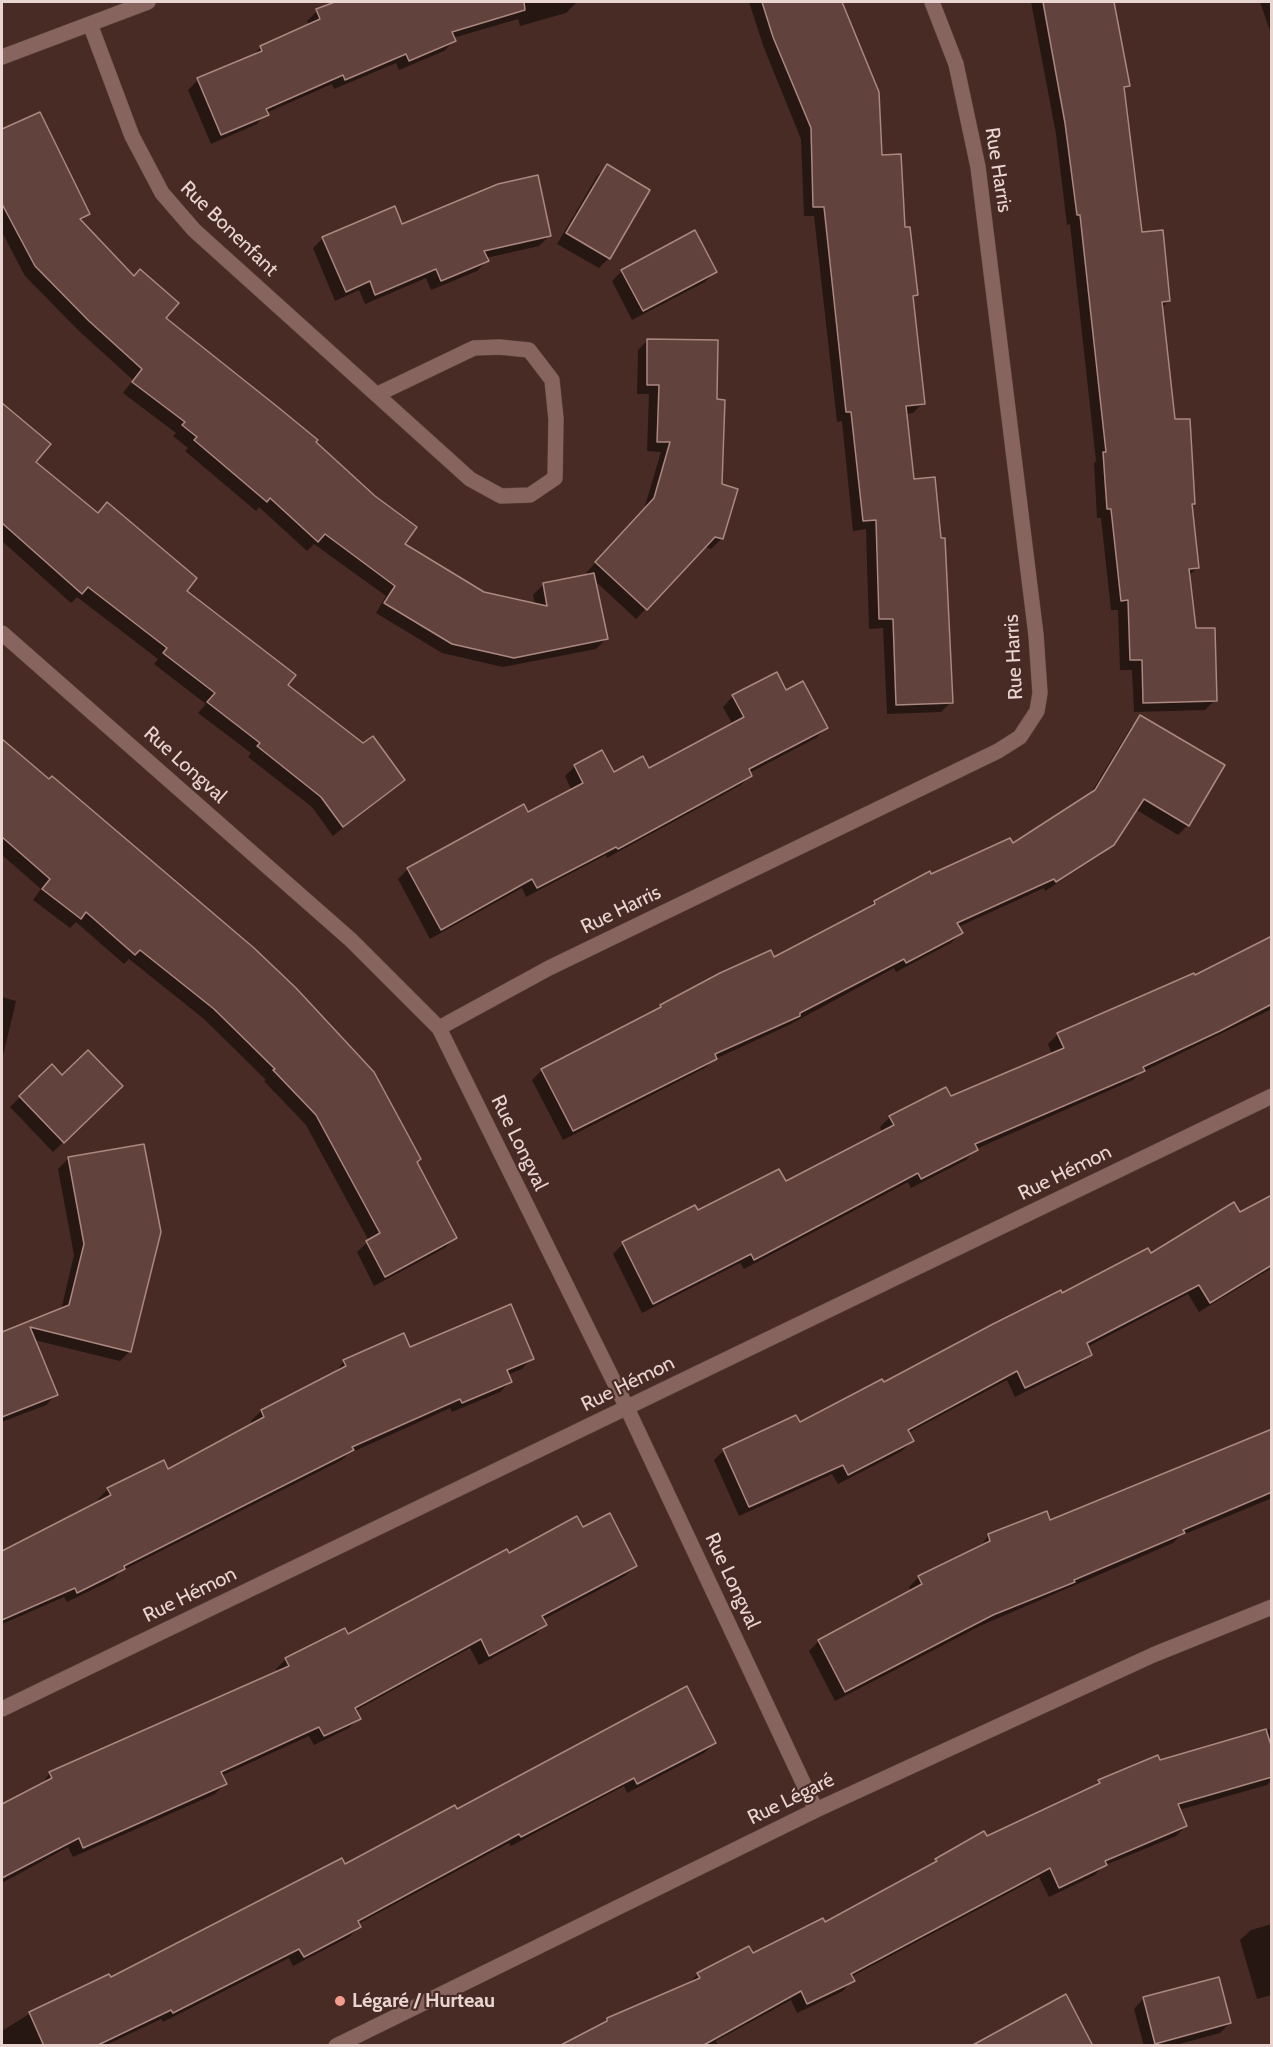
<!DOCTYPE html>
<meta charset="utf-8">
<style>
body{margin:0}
#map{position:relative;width:1273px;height:2047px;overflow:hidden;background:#482b25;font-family:Cabin,sans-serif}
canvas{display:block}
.frame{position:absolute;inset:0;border:3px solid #e9d5d1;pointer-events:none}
</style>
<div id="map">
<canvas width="1273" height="2047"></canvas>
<div class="frame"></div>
</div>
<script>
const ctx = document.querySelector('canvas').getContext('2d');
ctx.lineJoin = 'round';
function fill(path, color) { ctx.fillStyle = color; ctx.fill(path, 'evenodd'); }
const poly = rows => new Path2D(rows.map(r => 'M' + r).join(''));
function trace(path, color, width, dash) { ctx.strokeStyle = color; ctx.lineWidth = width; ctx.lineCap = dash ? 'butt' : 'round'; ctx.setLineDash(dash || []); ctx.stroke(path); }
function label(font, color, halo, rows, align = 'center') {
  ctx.font = font + ' Cabin,sans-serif'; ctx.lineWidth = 4.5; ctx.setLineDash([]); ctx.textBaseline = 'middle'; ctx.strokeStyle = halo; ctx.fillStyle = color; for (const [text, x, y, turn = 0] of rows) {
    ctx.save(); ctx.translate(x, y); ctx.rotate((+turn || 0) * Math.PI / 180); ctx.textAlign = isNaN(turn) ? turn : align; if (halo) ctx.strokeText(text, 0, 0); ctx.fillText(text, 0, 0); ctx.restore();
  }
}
fill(poly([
 [339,2,575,2,576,3,566,13,520,26,518,19,453,38,454,41,444,51,399,70,396,63,334,89,332,84,266,113,257,124,211,144,188,90,198,80,251,57,260,48,309,26,307,21,317,11],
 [749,2,840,2,878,92,881,157,903,229,916,295,912,299,923,403,913,413,906,414,912,481,951,702,941,712,887,714,883,628,869,629,866,529,853,531,842,421,837,422,814,216,804,216,801,139,764,48],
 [1031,2,1112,2,1128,85,1123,91,1141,234,1169,301,1161,308,1174,421,1193,503,1191,505,1198,567,1188,577,1195,630,1215,700,1205,710,1134,712,1132,670,1120,670,1118,610,1111,610,1101,518,1097,518,1094,463,1096,461,1070,224,1067,225,1056,134],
 [1260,2,1272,2,1272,51,1270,31],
 [39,114,89,213,80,222,164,318,314,442,403,544,483,593,535,605,533,595,543,585,589,575,586,573,644,509,661,452,647,451,649,394,637,394,638,350,648,340,715,401,721,485,736,490,721,539,711,549,704,547,636,619,594,580,606,639,596,649,503,667,442,653,376,613,386,596,314,544,307,551,259,507,256,511,185,451,188,448,173,436,176,433,123,393,133,380,79,331,25,276,2,232,2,130],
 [607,166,648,190,609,258,599,268,557,244,597,176],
 [401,226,549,236,539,246,486,258,487,261,477,271,431,290,426,278,365,304,359,290,335,301,313,248,323,238],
 [622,271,715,272,705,282,632,320,612,281],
 [2,405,49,444,34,462,185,592,286,685,403,780,333,836,312,807,248,757,251,753,198,713,206,704,154,664,158,659,77,597,71,603,2,541],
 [733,696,826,728,816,738,749,773,751,775,741,785,607,858,606,855,526,897,522,888,430,939,398,879,408,869,572,791,565,776,575,766,613,774,648,770,733,725,723,707],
 [1141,717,1188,825,1178,835,1135,809,1113,844,1102,854,1045,891,1044,888,958,927,961,933,951,943,896,972,894,968,789,1025,715,1059,705,1068,563,1140,532,1080,542,1070,655,1012,661,1006,774,959,865,911,874,902,931,875,1012,846,1089,796,1131,727],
 [2,740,416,1162,455,1238,445,1248,374,1286,357,1252,369,1241,306,1125,264,1081,266,1080,204,1019,129,959,124,964,76,922,70,928,33,900,41,889,2,855],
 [1272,938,1272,1009,1142,1072,1133,1080,976,1149,966,1160,911,1188,908,1182,744,1269,740,1263,642,1313,613,1254,623,1244,695,1207,697,1212,785,1184,882,1132,880,1127,890,1117,950,1098,1052,1054,1048,1044,1058,1034,1194,977],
 [2,997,16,1001,2,1060],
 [52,1066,62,1077,121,1086,53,1152,10,1107],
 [68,1159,130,1351,120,1361,34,1340,56,1394,46,1405,2,1422,2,1334,61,1310,74,1255,58,1169],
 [1272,1197,1272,1268,1199,1312,1188,1294,1087,1347,1090,1354,1080,1364,1015,1397,1007,1380,908,1433,913,1441,902,1451,838,1484,832,1474,739,1516,714,1460,724,1450,799,1424,1062,1295],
 [409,1349,532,1358,522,1369,507,1375,510,1382,500,1392,452,1412,450,1408,348,1454,342,1460,121,1571,114,1579,67,1602,64,1597,2,1624,2,1553,99,1503,98,1499,108,1489,168,1471,253,1425,251,1421,261,1411,335,1373,344,1361],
 [1272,1431,1272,1498,1180,1536,1173,1543,982,1625,835,1701,809,1651,819,1641,911,1592,909,1587,919,1577,979,1548,988,1536,1046,1513,1050,1522],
 [582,1529,635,1566,625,1576,542,1620,545,1625,535,1635,479,1665,470,1648,355,1711,359,1718,349,1728,314,1745,309,1736,221,1776,225,1784,215,1794,73,1857,68,1847,2,1883,2,1806,41,1785,50,1773,278,1673,276,1669,286,1659,347,1636,508,1555],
 [1272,1729,1272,1780,1267,1785,1179,1810,1186,1826,1176,1836,1103,1866,1095,1875,1049,1897,1039,1877,851,1977,853,1980,843,1991,797,2013,791,2000,716,2041,718,2046,564,2046,607,2020,687,1985,698,1974,748,1948,752,1955,825,1924,929,1867,936,1860,1091,1789,1099,1781],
 [715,1743,704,1753,627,1793,624,1786,511,1846,509,1843,358,1924,360,1927,349,1937,293,1966,289,1958,163,2022,161,2019,104,2046,2,2046,2,2031,29,2014,109,1976,110,1979,456,1811],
 [1272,1924,1272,1995,1257,1999,1240,1940,1251,1930],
 [1144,1998,1230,2023,1220,2033,1172,2046,1144,2046,1134,2009]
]), '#0007');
const building = poly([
 [335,2,524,2,525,10,452,32,456,41,409,61,406,54,345,80,343,75,266,109,269,115,221,135,197,78,262,51,260,46,320,19,316,9,335,2],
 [762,2,842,2,879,92,882,155,901,154,905,227,910,227,918,295,913,296,925,404,906,406,914,479,935,477,941,538,945,538,953,703,896,705,893,619,879,619,876,520,863,521,851,412,846,412,824,207,813,207,811,128,773,37,762,2],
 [1043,2,1114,2,1130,86,1124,87,1142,232,1163,230,1170,301,1162,302,1175,419,1190,419,1195,504,1192,504,1199,568,1189,569,1196,628,1215,628,1217,701,1143,703,1142,660,1130,660,1128,600,1121,601,1111,509,1107,509,1103,452,1106,452,1080,215,1077,215,1065,123,1043,2],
 [40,112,90,214,80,219,134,276,140,269,179,303,166,318,279,408,318,440,316,442,375,496,417,527,405,544,484,592,547,606,543,583,594,573,608,639,514,658,452,644,384,603,395,586,325,534,318,542,270,498,267,502,194,440,197,437,182,425,185,422,132,382,142,369,89,321,35,266,2,204,2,129,40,112],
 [607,164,650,190,610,259,566,233,607,164],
 [538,175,551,236,484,251,489,261,441,281,436,269,375,295,370,281,346,292,322,237,395,206,402,224,498,184,538,175],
 [695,230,717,272,643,311,621,270,695,230],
 [647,339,718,340,717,399,725,400,722,484,738,489,723,539,715,537,647,610,595,562,654,498,670,442,657,442,659,385,647,385,647,339],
 [2,403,51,444,36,462,98,513,107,502,197,578,187,591,296,675,288,685,363,743,373,736,405,780,343,827,321,797,257,746,260,743,207,702,215,693,163,653,167,648,88,587,82,594,2,523,2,403],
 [777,672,786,690,803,681,828,728,749,769,752,776,618,849,616,847,537,888,532,879,441,930,407,868,524,804,528,812,583,783,574,765,602,750,614,772,643,756,649,768,744,717,732,695,777,672],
 [1140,715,1225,765,1189,826,1144,799,1114,845,1056,882,1054,879,957,923,963,933,906,963,904,959,800,1013,800,1016,715,1054,717,1059,573,1131,541,1069,661,1007,660,1005,720,973,771,950,774,957,875,904,874,901,930,871,931,874,1010,838,1013,843,1095,790,1140,715],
 [2,739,49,779,52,776,254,948,296,988,374,1072,421,1159,417,1162,457,1238,385,1277,366,1241,380,1233,316,1115,273,1070,275,1069,214,1009,140,950,135,955,86,912,81,919,42,889,50,879,2,837,2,739],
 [1272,936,1272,1004,1220,1031,1143,1067,1145,1071,975,1144,978,1150,921,1179,918,1173,754,1260,751,1254,653,1304,622,1242,695,1205,698,1210,779,1169,786,1181,894,1125,889,1116,946,1087,951,1096,1064,1048,1057,1033,1194,973,1195,975,1272,936],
 [88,1050,123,1086,64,1143,19,1096,52,1064,62,1075,88,1050],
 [144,1144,161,1232,131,1352,30,1327,58,1395,2,1417,2,1332,69,1305,84,1244,68,1157,144,1144],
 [1272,1195,1272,1265,1210,1303,1199,1285,1087,1343,1092,1355,1025,1388,1017,1371,908,1430,914,1441,848,1475,843,1465,749,1507,723,1449,796,1415,800,1422,882,1379,884,1382,993,1324,1061,1290,1062,1293,1148,1248,1151,1253,1234,1202,1240,1212,1272,1195],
 [511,1304,534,1359,507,1370,512,1382,462,1403,460,1399,352,1447,354,1450,124,1566,125,1569,77,1593,75,1588,2,1620,2,1551,111,1495,107,1488,164,1460,168,1469,264,1417,261,1410,346,1366,343,1360,404,1333,410,1347,511,1304],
 [1272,1429,1272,1492,1183,1530,1185,1533,1074,1580,1075,1582,993,1615,845,1692,818,1640,922,1584,918,1576,990,1541,988,1534,1047,1511,1050,1520,1272,1429],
 [610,1513,637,1566,542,1616,547,1625,489,1656,481,1639,355,1708,361,1719,324,1736,319,1727,221,1772,227,1784,83,1848,79,1838,2,1878,2,1804,52,1778,49,1772,289,1666,285,1658,345,1628,348,1634,507,1549,509,1553,577,1516,583,1527,610,1513],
 [687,1686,716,1743,637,1784,634,1778,521,1837,519,1834,358,1921,361,1927,304,1957,299,1949,173,2013,171,2010,96,2046,44,2046,29,2012,109,1974,111,1977,342,1858,345,1864,455,1805,457,1809,687,1686],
 [1266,1729,1272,1749,1272,1777,1178,1804,1187,1826,1105,1861,1107,1865,1059,1888,1050,1868,851,1974,855,1981,807,2004,801,1991,702,2046,559,2046,607,2021,607,2018,700,1978,697,1973,749,1946,753,1953,823,1918,825,1922,937,1861,935,1859,984,1831,987,1836,1100,1783,1098,1780,1158,1755,1160,1760,1266,1729],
 [1219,1977,1231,2023,1155,2044,1143,1997,1219,1977],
 [1066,1994,1093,2046,971,2046,1066,1994]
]);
fill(building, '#61423c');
trace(building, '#ab8880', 1.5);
const minor = poly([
 [90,24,132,136,162,193,194,230,470,479,501,496,530,495,555,478,556,419,552,380,529,350,499,347,474,348,378,394],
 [2,57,148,2],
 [2,633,351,940,439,1028,627,1408,816,1810],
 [439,1028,549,968,998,751,1020,737,1037,711,1040,693,1036,635,978,167,956,64,932,2],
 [2,1709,1272,1096],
 [336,2046,816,1810,1153,1655,1272,1607]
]);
trace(minor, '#624945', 16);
trace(minor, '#87655e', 15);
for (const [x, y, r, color] of [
 [340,2001,6,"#f49d8c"]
]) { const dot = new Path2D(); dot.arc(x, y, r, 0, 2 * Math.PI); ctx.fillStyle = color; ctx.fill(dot); trace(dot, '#482b25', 2); }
label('20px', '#e9d5d1', '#482b25', [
 ["Rue Harris",998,170,81],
 ["Rue Bonenfant",229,229,44],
 ["Rue Harris",1014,657,-93],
 ["Rue Longval",185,765,42],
 ["Rue Harris",621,910,-26],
 ["Rue Longval",519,1143,64],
 ["Rue Hémon",1065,1173,-26],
 ["Rue Hémon",628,1384,-26],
 ["Rue Longval",732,1581,65],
 ["Rue Hémon",190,1595,-26],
 ["Rue Légaré",791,1799,-26]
]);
label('bold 20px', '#e9d5d1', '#482b25', [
 ["Légaré / Hurteau",352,2001]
], 'left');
</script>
